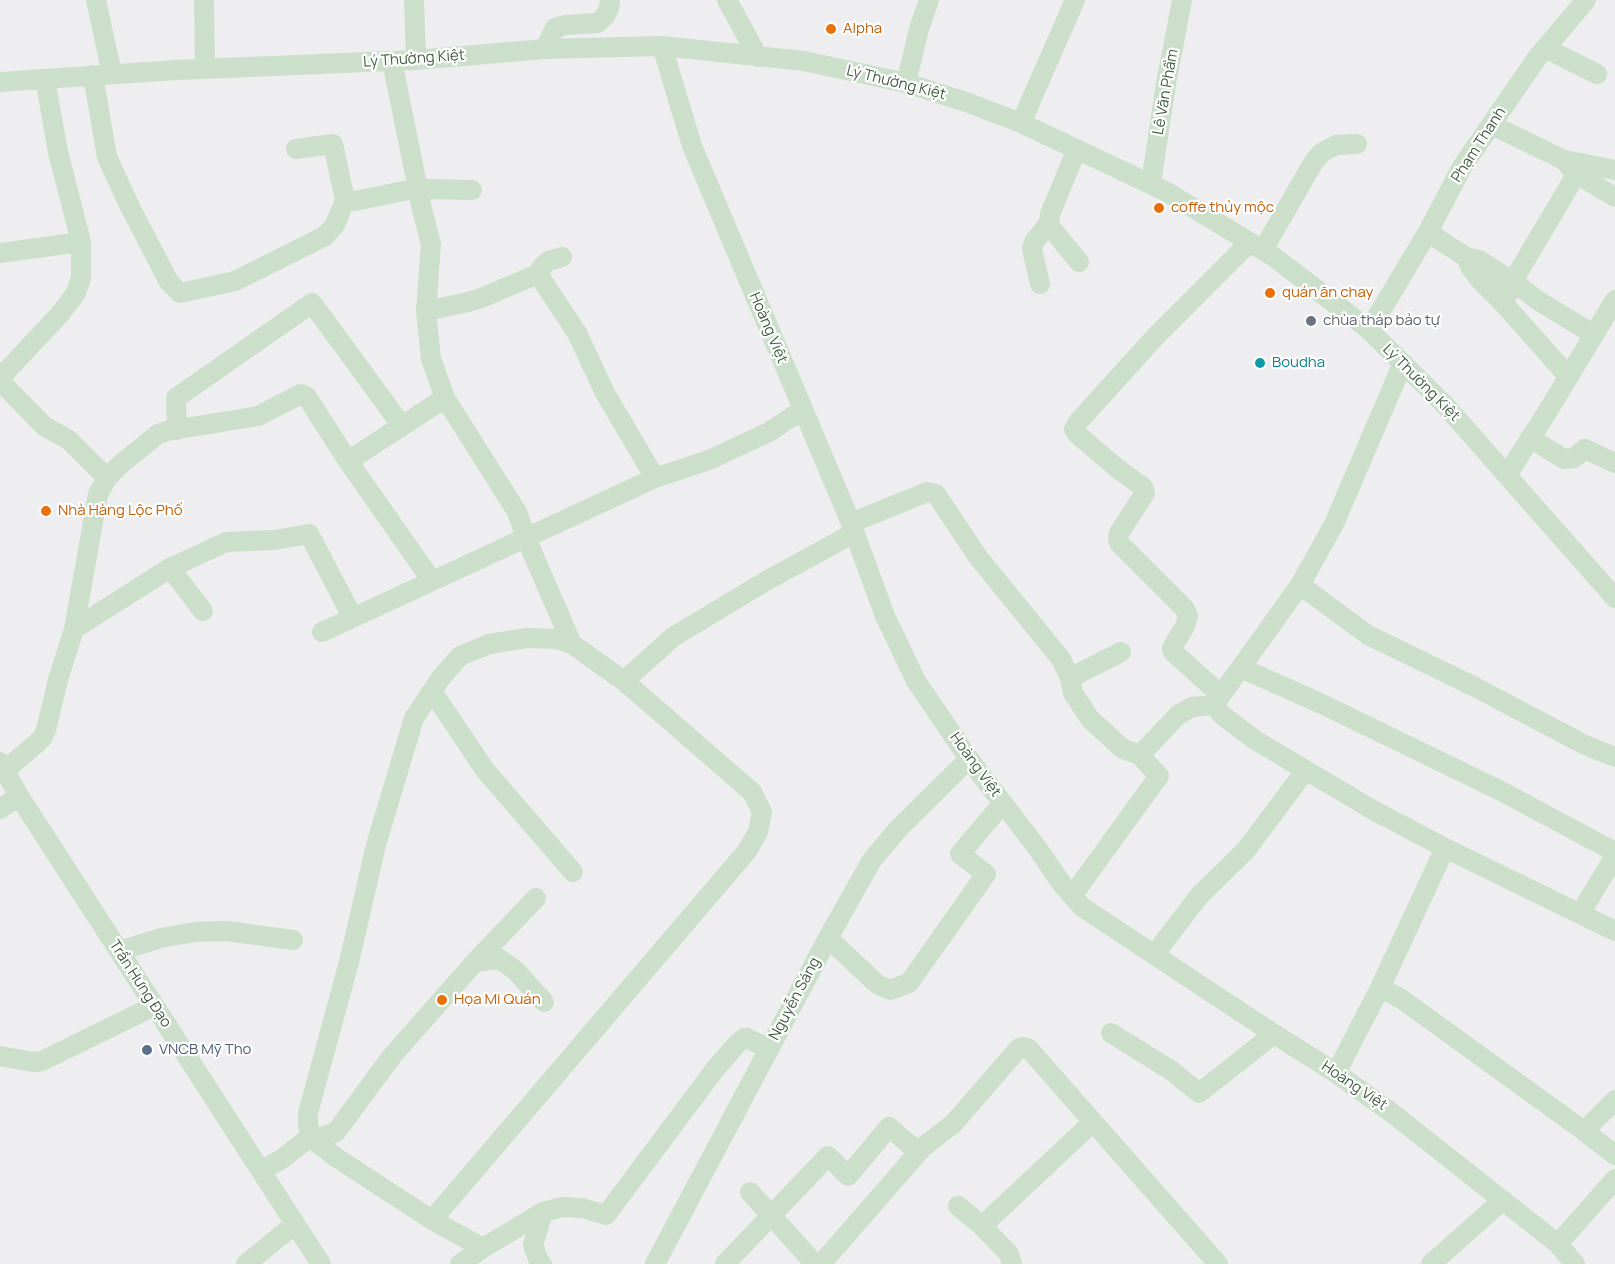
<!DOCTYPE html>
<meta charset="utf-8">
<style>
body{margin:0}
canvas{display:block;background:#eeedf0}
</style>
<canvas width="1615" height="1264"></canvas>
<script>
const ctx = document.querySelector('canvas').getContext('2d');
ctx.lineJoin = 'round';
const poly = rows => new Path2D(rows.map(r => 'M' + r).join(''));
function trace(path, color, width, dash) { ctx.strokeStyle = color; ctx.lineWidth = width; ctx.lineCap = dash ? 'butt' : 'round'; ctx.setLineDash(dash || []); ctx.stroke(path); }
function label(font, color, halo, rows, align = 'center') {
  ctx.font = font + ' Manrope,sans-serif'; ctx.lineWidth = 4.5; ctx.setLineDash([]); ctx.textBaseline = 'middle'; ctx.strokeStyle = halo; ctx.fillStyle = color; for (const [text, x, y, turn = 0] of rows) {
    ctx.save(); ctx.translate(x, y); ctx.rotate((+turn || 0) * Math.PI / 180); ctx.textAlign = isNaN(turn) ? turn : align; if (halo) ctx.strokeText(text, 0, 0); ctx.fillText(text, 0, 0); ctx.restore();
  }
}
trace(poly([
 [96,0,112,74],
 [204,0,205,69],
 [414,0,416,60],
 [727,0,758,57],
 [662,46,692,146,851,523,885,616,916,681,969,759,1038,849,1062,884,1082,907,1274,1034,1336,1073,1392,1113,1558,1244,1575,1264],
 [1545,48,1597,74],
 [545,49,555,28,566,25,598,23,605,16,609,8,610,0],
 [392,61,422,209,431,244,426,311,431,359,445,398],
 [93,75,107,157,130,207,169,282,180,293,235,281,325,236,335,225,345,200,333,144,296,149],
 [0,82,176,70,416,60,545,49,662,46,804,61,906,83,969,103,1021,123,1167,192,1274,257,1368,329,1444,404,1615,598],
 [906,83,919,29,929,0],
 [1021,123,1075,0],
 [1492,125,1564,160,1615,170],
 [1077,149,1050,214,1049,223,1052,229,1079,262],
 [1568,165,1576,174,1615,197],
 [1151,183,1166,84,1182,0],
 [418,193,426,189,472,190],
 [345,200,355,201,418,188],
 [1429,230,1438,239,1466,257,1479,260,1518,285],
 [1263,250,1313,163,1321,153,1336,145,1357,144],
 [0,253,81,242],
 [1466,257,1471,268,1480,280,1504,304],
 [538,274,577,333,605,393,655,478],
 [1513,281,1583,163],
 [1040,284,1032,249,1034,242,1049,223],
 [426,311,468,302,481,298,538,274,541,268,548,261,562,257],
 [1368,329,1380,312,1429,230,1462,167,1537,58,1586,0],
 [1568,376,1504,304,1507,294,1518,285,1537,300,1593,334],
 [0,378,60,314,76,293,81,278,81,242,58,152,45,79],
 [0,381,44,426,69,440,107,478],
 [177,430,176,398,312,303,402,426],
 [1530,438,1564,459,1574,458,1585,449,1615,463],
 [348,461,445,398,517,512,526,538,572,644],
 [1507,475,1546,414,1615,300],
 [851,523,927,492,936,494,978,557,1061,659,1070,678,1073,693,1090,719,1123,749,1143,756],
 [170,568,203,611],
 [1300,585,1368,635,1475,687,1585,745,1615,757],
 [74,629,170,568,226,542,274,540,309,534,353,618],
 [322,632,655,478,709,460,769,432,802,410],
 [1241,668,1322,704,1501,791,1615,852],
 [1070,678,1121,652],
 [432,691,485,770,573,872],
 [1220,694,1173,652,1172,648,1185,626,1188,616,1185,609,1120,544,1118,539,1119,533,1145,493,1143,487,1118,469,1078,435,1074,429,1078,422,1155,337,1250,242],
 [1214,705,1222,715,1255,740,1373,810,1445,848,1615,931],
 [1214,705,1300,585,1334,524,1403,363],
 [0,762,19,796,321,1264],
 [5,770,37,743,43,737,46,730,58,680,74,629,98,494,107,478,121,464,158,434,167,431,258,416,301,394,307,397,348,461,432,581],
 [0,809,19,796],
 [1072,896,1159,776,1144,760,1144,751,1178,715,1192,707,1214,705],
 [1580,914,1615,856],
 [828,938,877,984,890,990,909,983,986,874,960,854,1003,803],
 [119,951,161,938,195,932,226,931,293,940],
 [1154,955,1199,896,1246,850,1305,771],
 [475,962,500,959,516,971,544,1002],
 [1380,988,1445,848],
 [1111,1033,1172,1071,1199,1093,1274,1034],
 [0,1056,33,1062,42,1061,154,1006],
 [1336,1073,1380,988,1400,998,1584,1131,1615,1100],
 [1584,1131,1615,1155],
 [314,1140,336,1132,392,1056,475,962,536,898],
 [261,1171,282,1159,312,1135],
 [750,1192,815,1264],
 [958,1206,982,1226,1009,1254,1012,1264],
 [432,1220,747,851,758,832,762,812,752,792,624,681],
 [982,1226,1093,1122],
 [1558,1244,1615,1179],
 [483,1248,432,1220,337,1158,314,1140,308,1126,308,1113,349,962,376,845,414,718,440,679,460,656,489,644,527,638,556,639,572,644,624,681,673,637,766,581,854,533],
 [246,1264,295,1224],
 [460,1264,483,1248,543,1212,563,1207,582,1208,606,1215,716,1068,737,1044,744,1038,747,1038,769,1049],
 [542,1264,538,1259,533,1245,543,1212],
 [655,1264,828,938,872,860,899,828,969,759],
 [725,1264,828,1156,848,1176,889,1127,918,1152],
 [821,1264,923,1147,953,1124,1019,1048,1024,1047,1029,1049,1218,1264],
 [1431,1264,1503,1200]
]), '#cbdfca', 20);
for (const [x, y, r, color] of [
 [831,29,6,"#e8710a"],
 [1159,208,6,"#e8710a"],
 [1270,293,6,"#e8710a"],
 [1311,321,6,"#6b7280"],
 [1260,363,6,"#0f9aa8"],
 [46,511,6,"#e8710a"],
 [442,1000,6,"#e8710a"],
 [147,1050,6,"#5c6f8a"]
]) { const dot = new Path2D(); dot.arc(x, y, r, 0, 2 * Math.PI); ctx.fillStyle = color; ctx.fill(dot); trace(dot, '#fff', 2); }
label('15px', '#c56008', '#fff', [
 ["Alpha",843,29],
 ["coffe thủy mộc",1171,208],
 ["quán ăn chay",1282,293],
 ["Nhà Hàng Lộc Phố",58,511],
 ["Họa Mi Quán",454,1000]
], 'left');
label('15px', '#445c44', '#fff', [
 ["Lý Thường Kiệt",414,59,-4],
 ["Lý Thường Kiệt",896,83,14],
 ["Lê Văn Phẩm",1166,92,-80],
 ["Phạm Thanh",1479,145,-57],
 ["Hoàng Việt",768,328,67],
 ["Lý Thường Kiệt",1421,383,45],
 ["Hoàng Việt",975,765,54],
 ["Trần Hưng Đạo",140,984,57],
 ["Nguyễn Sáng",795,999,-62],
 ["Hoàng Việt",1354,1086,34]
]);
label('15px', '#5b616d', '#fff', [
 ["chùa tháp bảo tự",1323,321]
], 'left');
label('15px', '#0d838f', '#fff', [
 ["Boudha",1272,363]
], 'left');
label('15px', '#4e5e75', '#fff', [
 ["VNCB Mỹ Tho",159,1050]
], 'left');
</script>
